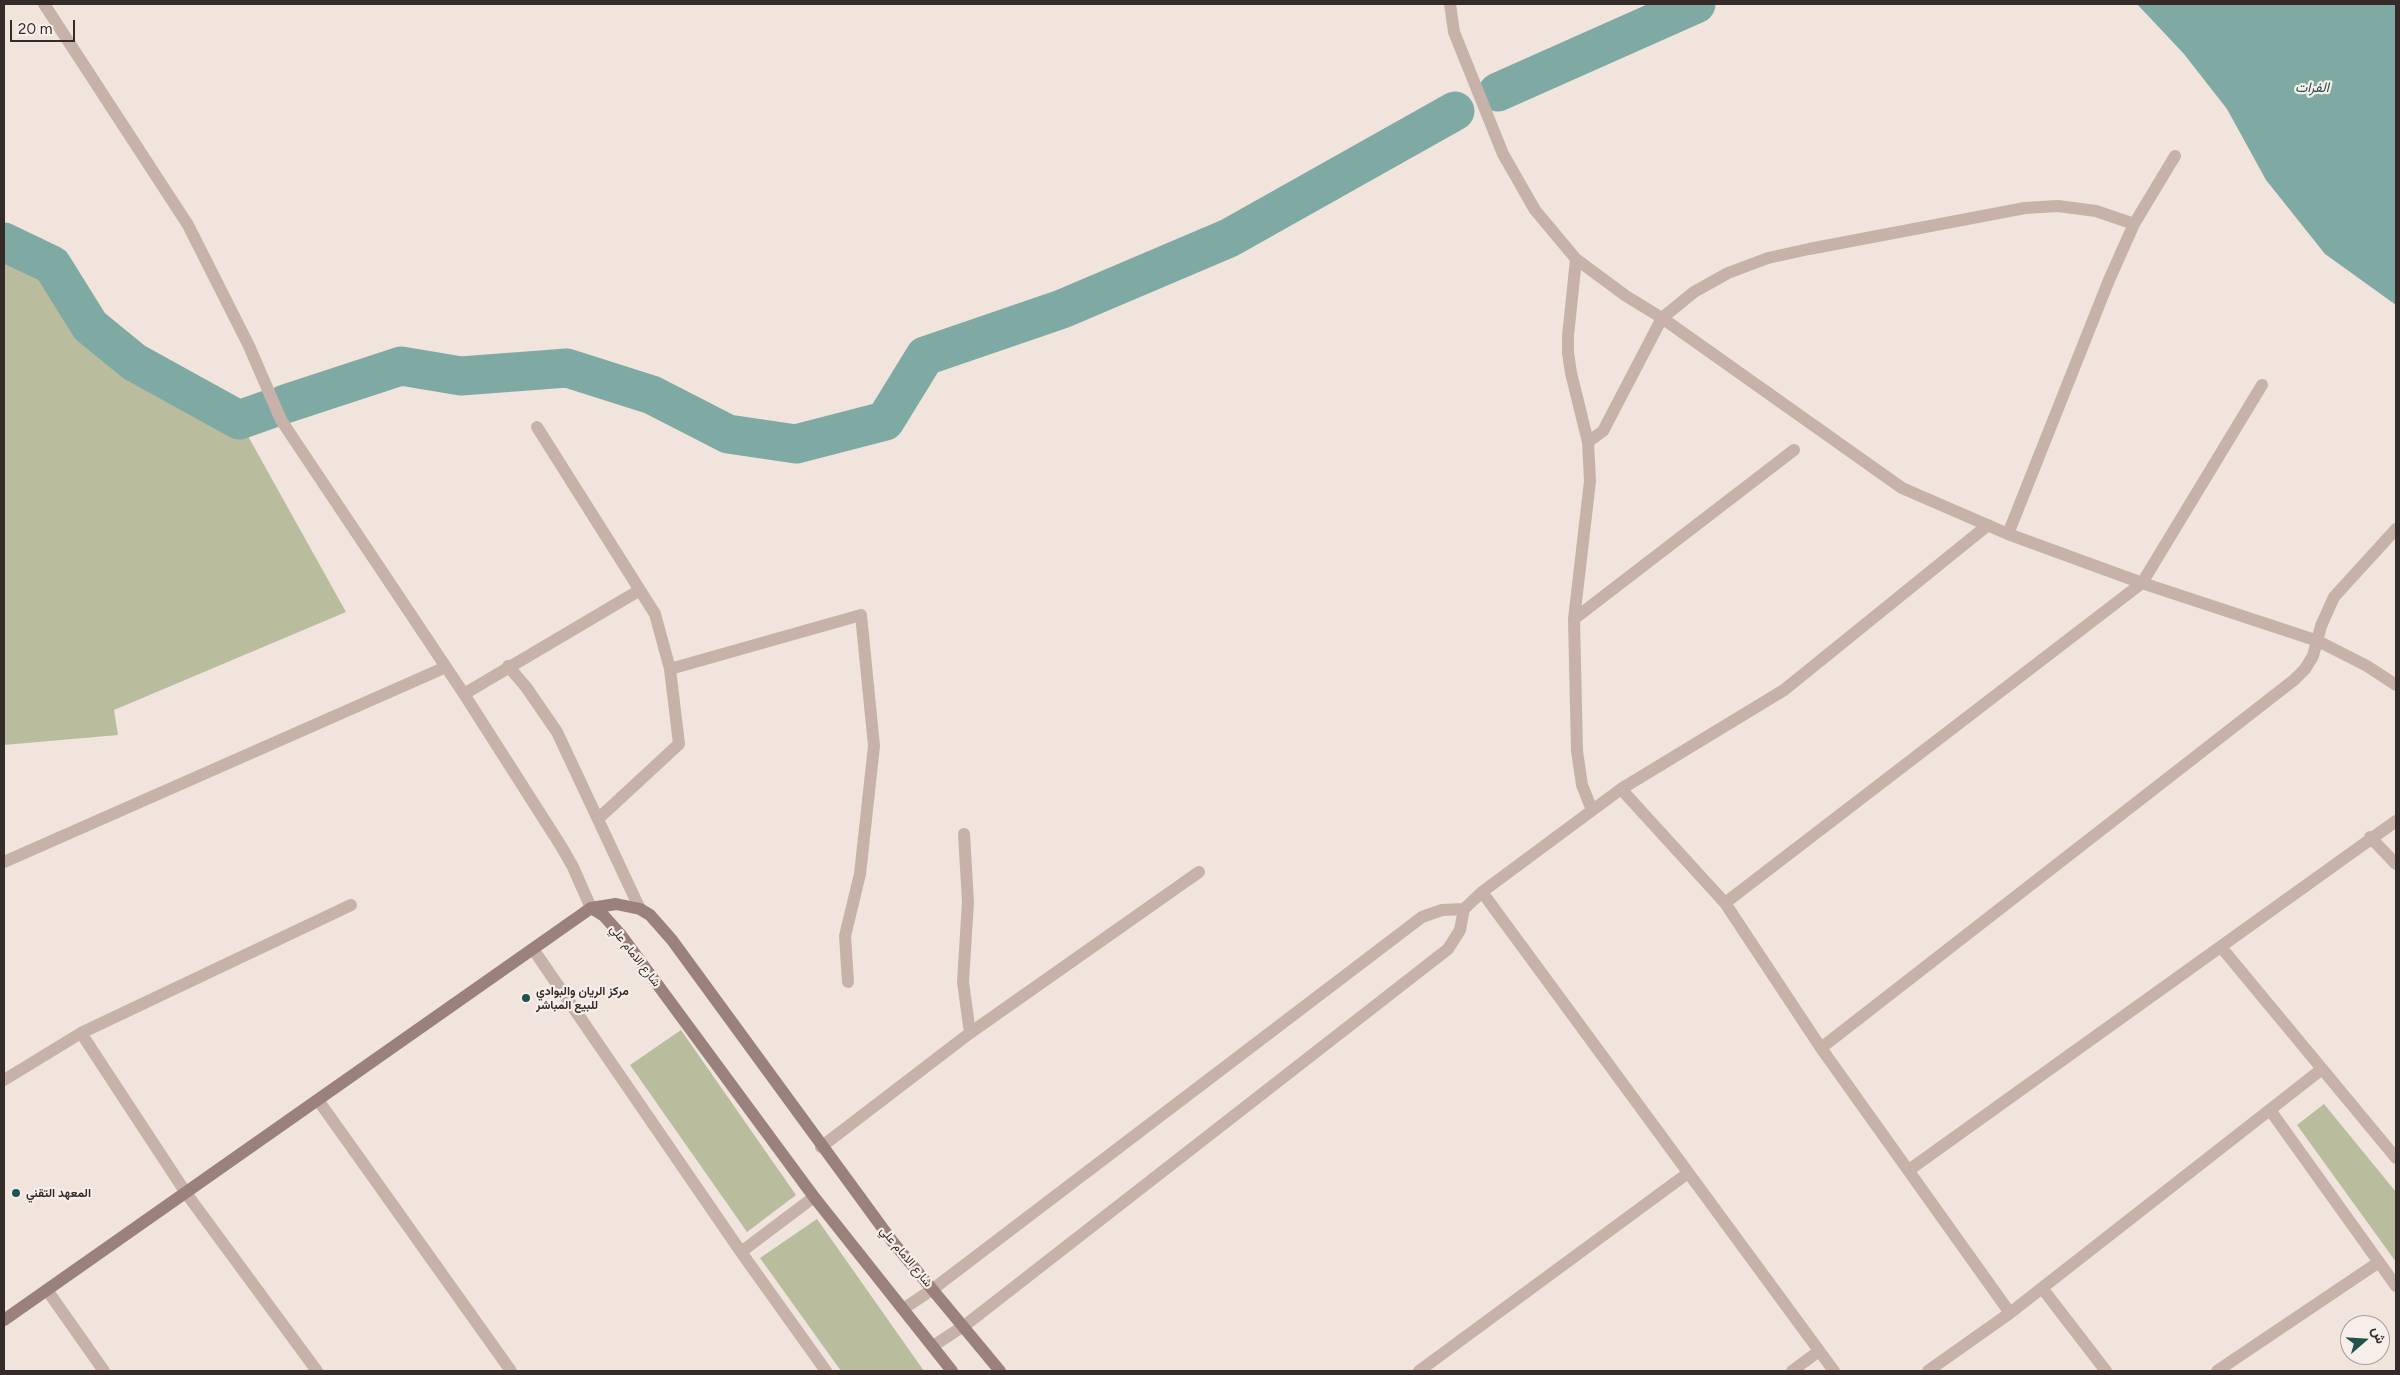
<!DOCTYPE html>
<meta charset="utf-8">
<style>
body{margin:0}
#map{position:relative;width:2400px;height:1375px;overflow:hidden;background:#f0e4dd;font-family:Figtree,Vazirmatn,sans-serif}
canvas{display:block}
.frame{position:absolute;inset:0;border:5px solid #352b29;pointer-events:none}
.north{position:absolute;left:2340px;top:1315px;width:50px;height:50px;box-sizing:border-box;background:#f8eee9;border:1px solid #aaa09c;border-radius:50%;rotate:71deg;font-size:14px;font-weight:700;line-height:20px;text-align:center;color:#352b29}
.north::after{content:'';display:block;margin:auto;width:18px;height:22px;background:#22524d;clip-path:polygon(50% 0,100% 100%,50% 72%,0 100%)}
.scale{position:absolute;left:10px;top:20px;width:65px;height:22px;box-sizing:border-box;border:2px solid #352b29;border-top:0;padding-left:6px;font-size:15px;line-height:18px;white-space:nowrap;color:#352b29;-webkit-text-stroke:4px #f8eee9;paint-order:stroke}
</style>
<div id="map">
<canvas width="2400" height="1375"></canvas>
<div class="frame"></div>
<div class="north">ش</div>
<div class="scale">20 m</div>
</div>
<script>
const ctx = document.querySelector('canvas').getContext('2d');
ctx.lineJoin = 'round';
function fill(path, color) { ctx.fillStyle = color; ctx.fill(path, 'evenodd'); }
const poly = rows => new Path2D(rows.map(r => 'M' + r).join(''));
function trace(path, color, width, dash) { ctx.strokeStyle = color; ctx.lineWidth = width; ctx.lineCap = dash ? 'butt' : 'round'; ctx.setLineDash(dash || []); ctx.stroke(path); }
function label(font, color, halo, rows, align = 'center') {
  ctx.font = font + ' Figtree,Vazirmatn,sans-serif'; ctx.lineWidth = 4.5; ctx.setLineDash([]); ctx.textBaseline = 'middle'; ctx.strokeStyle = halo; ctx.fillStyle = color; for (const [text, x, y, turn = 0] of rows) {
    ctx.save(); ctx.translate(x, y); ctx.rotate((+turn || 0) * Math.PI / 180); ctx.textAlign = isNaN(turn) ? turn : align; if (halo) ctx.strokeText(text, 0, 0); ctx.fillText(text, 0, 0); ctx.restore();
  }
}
fill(poly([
 [4,242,52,265,90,326,134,362,239,420,346,612,114,710,118,735,4,745],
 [681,1030,796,1195,747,1232,630,1065],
 [2324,1104,2396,1192,2396,1262,2297,1125],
 [817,1219,924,1371,841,1371,760,1258]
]), '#b9bd9e');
fill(poly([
 [2137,4,2396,4,2396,305,2325,254,2266,180,2227,109,2184,54]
]), '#7faaa4');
trace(poly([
 [1498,92,1696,4],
 [4,242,52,265,90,326,134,362,239,420,270,409],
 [285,404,401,366,461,376,567,368,652,395,728,434,796,444,885,421,925,356,1062,309,1229,238,1455,111]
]), '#7faaa4', 39);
trace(poly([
 [44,4,188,225,249,346,281,420,464,694,561,846,573,867,591,908],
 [1450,4,1454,32,1503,154,1535,210,1576,259,1626,296,1662,318,1902,488,2008,534,2142,583,2318,641,2367,666,2396,685],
 [1576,259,1568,336,1568,353,1571,373,1588,442,1590,481,1574,619,1577,751,1582,785,1592,810],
 [537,427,655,614,670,669,679,744,599,818],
 [1588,442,1603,431,1662,318,1694,292,1728,273,1768,258,1809,249,2025,208,2058,206,2096,211,2134,224],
 [2008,534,2109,280,2134,224,2175,156],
 [1574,619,1794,450],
 [508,666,526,687,557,732,640,909],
 [670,669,861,615,874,746,860,874,845,936,848,982],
 [464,694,640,590],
 [1621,789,1725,903,1821,1048,2010,1313],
 [964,834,968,902,963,982,970,1033],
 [2370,837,2396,864],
 [4,862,446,667],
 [1482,892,1834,1371],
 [1725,903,2142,583,2262,385],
 [2221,947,2396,1158],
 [533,949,741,1252,826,1371],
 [81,1033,186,1193,317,1371],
 [1821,1048,2294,680,2305,669,2313,656,2321,626,2334,597,2396,529],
 [4,1080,81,1033,351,905],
 [318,1100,511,1371],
 [2270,1110,2396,1286],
 [821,1147,970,1033,1199,872],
 [1909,1170,2396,821],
 [741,1252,814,1197],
 [2042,1288,2106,1371],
 [47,1290,104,1371],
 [903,1309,933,1289,1422,917,1442,910,1464,909],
 [933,1346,968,1323,1448,949,1460,930,1464,909,1482,892,1621,789,1784,690,1988,525],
 [1419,1371,1688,1173],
 [1792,1371,1819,1351],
 [1928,1371,2010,1313,2322,1069],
 [2217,1371,2379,1262]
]), '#c7b2aa', 12);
trace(poly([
 [591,908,604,916,621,935,814,1197,952,1371],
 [4,1320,591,908,616,904,640,909,650,915,672,940,892,1241,1000,1371]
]), '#9a817c', 12);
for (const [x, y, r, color] of [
 [526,998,5,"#22524d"],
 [16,1193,5,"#22524d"]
]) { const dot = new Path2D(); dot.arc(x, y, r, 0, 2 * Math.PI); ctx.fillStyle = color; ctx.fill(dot); trace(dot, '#f8eee9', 2); }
label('12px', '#352b29', '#f8eee9', [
 ["شارع الامام علي",635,956,52],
 ["شارع الامام علي",906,1257,50]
]);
label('bold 12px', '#352b29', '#f8eee9', [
 ["مركز الريان والبوادي",536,991],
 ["للبيع المباشر",536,1005],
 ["المعهد التقني",26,1193]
], 'left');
label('italic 14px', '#22524d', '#f8eee9', [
 ["الفرات",2312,88]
]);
</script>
